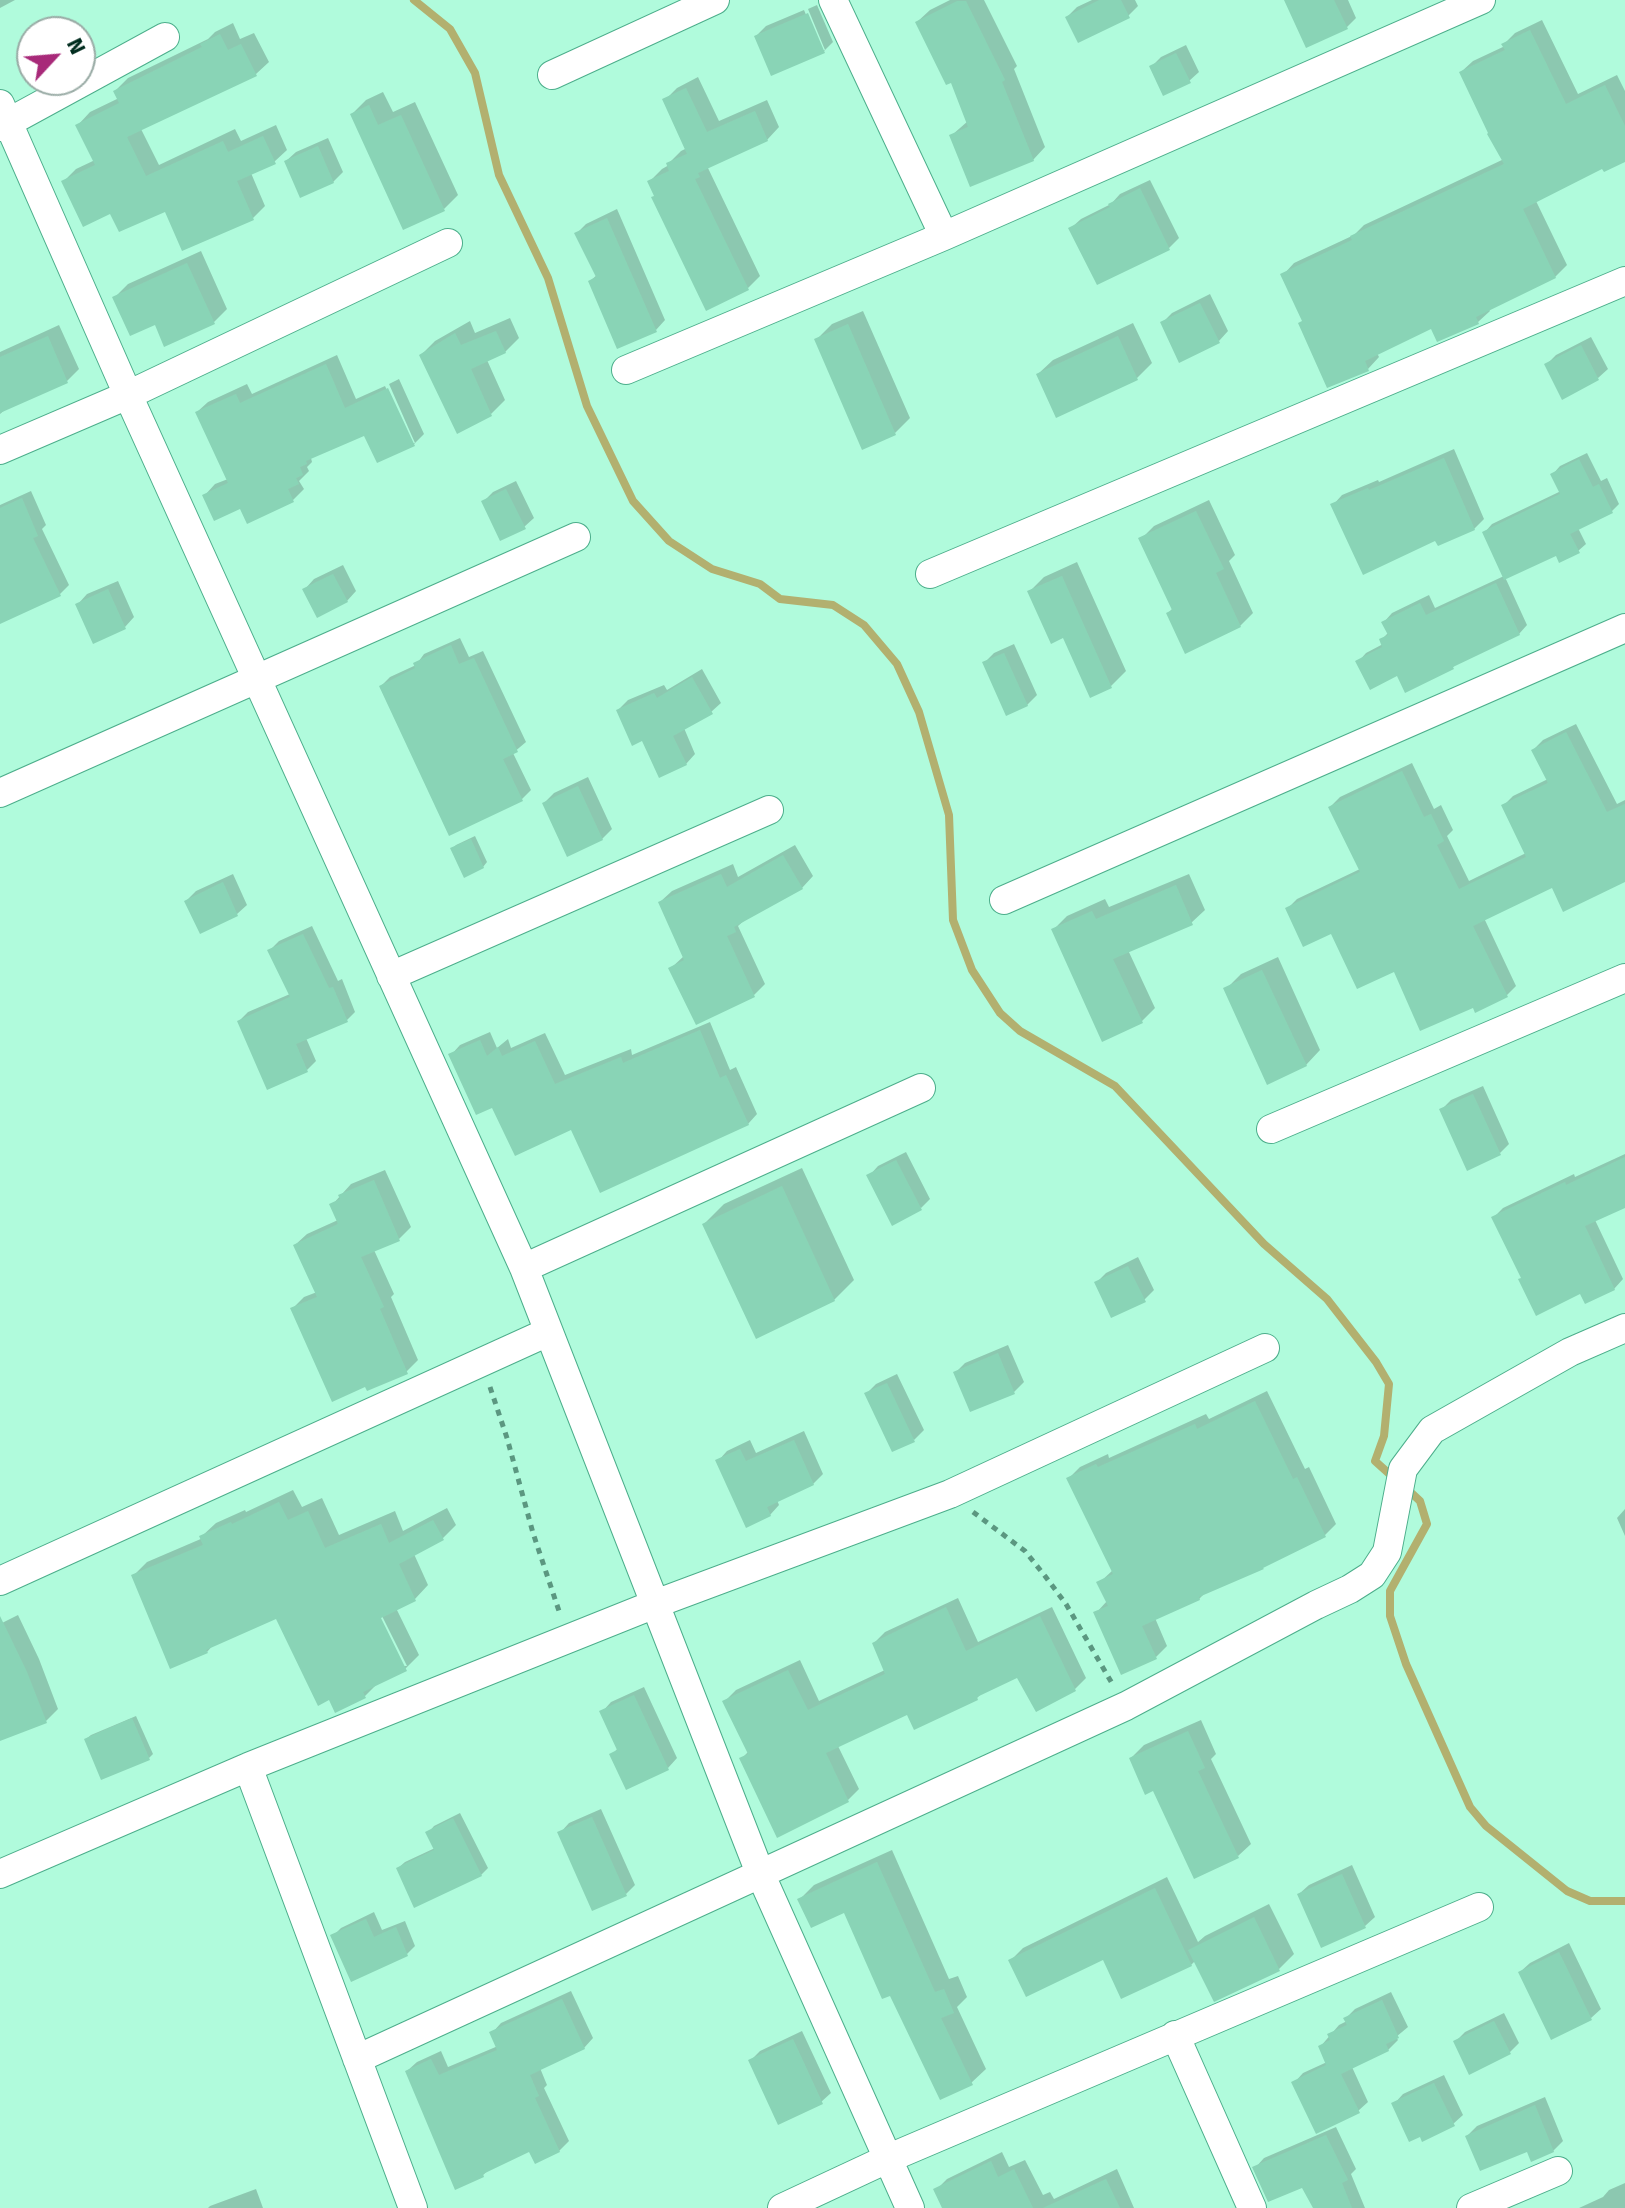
<!DOCTYPE html>
<style>
body{margin:0}
#map{position:relative;width:1625px;height:2208px;overflow:hidden;background:#b0fbdc;font-family:"Fira Sans",sans-serif}
canvas{display:block}
.north{position:absolute;left:16px;top:16px;width:80px;height:80px;box-sizing:border-box;background:#fff;border:2px solid #99aba5;border-radius:50%;rotate:64deg;font-size:22px;font-weight:700;line-height:32px;text-align:center;color:#002c1e}
.north::after{content:'';display:block;margin:auto;width:28px;height:36px;background:#a82979;clip-path:polygon(50% 0,100% 100%,50% 72%,0 100%)}
</style>
<div id="map">
<canvas width="1625" height="2208"></canvas>
<div class="north">N</div>
</div>
<script>
const ctx = document.querySelector('canvas').getContext('2d');
ctx.lineJoin = 'round';
function fill(path, color) { ctx.fillStyle = color; ctx.fill(path, 'evenodd'); }
const poly = rows => new Path2D(rows.map(r => 'M' + r).join(''));
function trace(path, color, width, dash) { ctx.strokeStyle = color; ctx.lineWidth = width; ctx.lineCap = dash ? 'butt' : 'round'; ctx.setLineDash(dash || []); ctx.stroke(path); }
fill(poly([
 [0,0,15,0,0,8],
 [950,0,984,0,1017,66,1014,69,1045,147,1033,160,952,135,968,121,952,80,917,22,930,10],
 [1092,0,1135,0,1138,6,1128,16,1067,17,1077,7],
 [1286,0,1348,0,1356,18,1346,28],
 [817,5,833,42,825,50,808,9],
 [804,10,821,50,825,50,823,52,756,36,766,26],
 [1542,20,1578,94,1617,75,1625,91,1625,160,1603,166,1536,201,1567,265,1555,277,1488,308,1490,311,1478,322,1432,327,1377,353,1379,357,1368,369,1304,319,1283,275,1294,263,1354,235,1364,225,1504,159,1461,72,1473,61,1505,46,1504,44,1515,33],
 [233,23,240,39,254,33,269,62,256,74,141,129,159,165,235,129,241,141,276,125,287,150,274,162,251,173,265,206,253,218,166,209,111,212,64,181,76,169,95,160,78,125,90,112,119,98,115,91,128,78,208,39,215,32],
 [1186,45,1199,72,1189,81,1151,67,1161,57],
 [698,77,719,121,767,100,779,127,767,140,707,166,760,276,747,289,656,195,650,181,662,169,669,165,669,163,681,151,687,148,665,100,677,88],
 [383,92,393,112,415,102,458,195,444,209,352,114,366,100],
 [328,138,343,172,333,182,286,161,296,152],
 [1150,180,1179,238,1169,248,1098,283,1071,228,1081,219,1111,204,1120,194],
 [617,209,665,320,656,330,590,281,597,275,576,234,586,224],
 [201,251,227,309,214,322,156,323,115,297,128,284],
 [1210,294,1228,331,1219,341,1162,323,1172,313],
 [863,311,910,418,895,433,817,339,832,324],
 [510,318,519,338,505,352,487,360,505,400,491,414,421,355,435,341,470,321,475,333],
 [1133,323,1152,363,1137,378,1038,374,1053,360],
 [59,325,79,369,67,381,6,409,0,414,0,352],
 [1591,337,1608,369,1598,378,1546,365,1556,355],
 [337,355,356,399,385,386,411,443,415,443,389,384,399,379,424,434,413,445,365,433,311,458,312,462,307,467,309,471,299,481,304,489,293,500,248,521,241,506,205,495,215,484,228,479,197,412,208,402,247,384,252,394],
 [1454,449,1484,519,1474,529,1436,538,1333,505,1342,495,1378,480,1379,482],
 [1587,453,1601,481,1607,478,1619,504,1612,511,1578,528,1586,544,1578,551,1557,553,1505,577,1527,625,1519,634,1459,662,1453,667,1406,690,1398,673,1358,662,1366,653,1383,644,1381,640,1389,632,1384,622,1392,613,1429,595,1435,608,1504,576,1485,532,1492,524,1561,491,1553,474,1560,466],
 [516,481,534,518,524,527,483,502,493,492],
 [31,491,46,525,42,529,69,585,60,594,0,622,0,505],
 [1209,500,1235,555,1229,561,1253,613,1240,626,1168,613,1173,608,1141,539,1154,526],
 [1077,562,1126,671,1111,686,1091,695,1064,636,1029,592,1044,577],
 [343,565,356,591,347,601,305,589,314,579],
 [118,581,134,617,125,627,78,604,87,594],
 [460,638,469,657,483,651,526,742,513,753,531,790,522,799,450,833,381,686,390,677,416,665,424,654],
 [1014,644,1037,695,1027,705,984,663,994,653],
 [702,669,721,703,711,712,684,728,695,754,686,764,643,739,618,710,628,700,664,685,667,690],
 [1576,724,1617,804,1625,800,1625,880,1553,885,1484,918,1516,986,1507,995,1474,1006,1395,969,1332,932,1287,909,1297,899,1360,869,1330,807,1340,797,1412,763,1434,809,1441,805,1453,830,1447,836,1469,881,1526,853,1503,806,1513,796,1548,779,1533,750,1543,740],
 [588,777,612,829,602,839,544,803,554,793],
 [475,836,487,862,483,867,452,849,456,845],
 [795,845,813,876,802,888,747,918,738,926,765,984,754,995,671,968,684,956,660,902,672,891,733,864,738,877],
 [233,874,247,905,237,914,201,931,186,901,196,891],
 [1189,874,1205,910,1191,923,1128,950,1155,1008,1141,1022,1054,929,1067,916,1105,899,1109,907],
 [312,926,338,981,342,979,355,1012,346,1021,306,1038,316,1061,307,1070,239,1021,248,1012,290,994,270,950,279,941],
 [1278,957,1320,1050,1306,1065,1226,989,1241,974],
 [710,1022,730,1070,736,1067,757,1114,748,1124,572,1128,493,1105,451,1055,460,1045,490,1032,497,1048,508,1039,511,1048,545,1033,565,1075,631,1049,632,1055],
 [1483,1086,1509,1144,1500,1153,1441,1110,1451,1100],
 [906,1152,930,1199,921,1208,869,1176,878,1166],
 [1625,1154,1625,1206,1595,1220,1623,1279,1614,1289,1581,1292,1523,1277,1494,1217,1503,1208,1574,1174,1575,1177],
 [802,1168,854,1280,834,1300,704,1224,724,1204],
 [385,1170,411,1227,399,1239,374,1250,394,1294,391,1297,418,1360,406,1372,292,1309,304,1297,317,1292,295,1245,307,1234,338,1220,332,1205,351,1184],
 [1138,1257,1154,1290,1144,1300,1096,1283,1106,1273],
 [1008,1345,1024,1382,1014,1392,956,1372,965,1363],
 [897,1374,924,1430,914,1440,866,1394,876,1384],
 [1267,1391,1305,1469,1309,1467,1336,1524,1325,1535,1206,1592,1199,1599,1155,1618,1167,1646,1156,1657,1096,1613,1107,1601,1099,1583,1113,1570,1069,1478,1080,1467,1108,1454,1109,1458,1206,1414,1209,1419],
 [804,1431,823,1474,813,1484,777,1500,779,1505,770,1515,718,1461,727,1451,750,1440,756,1453],
 [293,1490,302,1507,322,1498,339,1535,395,1511,403,1531,447,1508,456,1525,442,1539,414,1554,428,1585,415,1599,396,1608,419,1655,405,1669,379,1682,365,1696,336,1710,277,1616,214,1644,207,1652,133,1576,147,1562,203,1538,202,1536,216,1523,245,1510,246,1512],
 [378,1608,407,1666,402,1666,375,1610],
 [1625,1509,1625,1536,1617,1518],
 [958,1598,978,1642,1052,1607,1086,1678,1075,1689,1018,1675,984,1691,977,1698,908,1712,838,1746,859,1789,848,1800,741,1759,748,1752,725,1701,736,1690,800,1660,819,1701,885,1670,874,1643,885,1632],
 [18,1615,39,1659,58,1709,45,1722,0,1739,0,1624],
 [644,1687,677,1758,668,1768,612,1755,618,1748,602,1712,611,1702],
 [136,1716,153,1754,149,1758,86,1739,91,1735],
 [1201,1720,1216,1754,1211,1759,1251,1844,1238,1856,1154,1788,1131,1758,1144,1745],
 [601,1809,635,1885,626,1894,560,1833,569,1823],
 [460,1813,488,1868,481,1875,398,1868,405,1862,435,1848,428,1833,434,1826],
 [892,1850,949,1979,958,1976,967,1997,957,2007,986,2069,971,2083,891,1993,845,1911,800,1899,814,1885],
 [1352,1865,1375,1917,1365,1926,1299,1894,1309,1885],
 [1167,1877,1198,1942,1205,1936,1269,1904,1294,1954,1279,1969,1214,1999,1195,1961,1191,1965,1104,1957,1011,1960,1023,1948],
 [374,1912,382,1930,405,1921,415,1946,407,1954,333,1936,341,1928],
 [1569,1943,1601,2009,1591,2018,1520,1972,1530,1963],
 [571,1991,593,2038,584,2048,540,2068,547,2085,544,2088,569,2141,559,2151,530,2150,491,2168,483,2175,407,2071,417,2062,441,2051,448,2067,498,2046,492,2033,501,2023],
 [1391,1992,1408,2027,1396,2037,1398,2040,1388,2050,1352,2067,1368,2102,1358,2111,1294,2083,1303,2073,1327,2062,1320,2047,1339,2025,1347,2021,1346,2018,1355,2009],
 [1504,2013,1519,2043,1509,2053,1455,2042,1465,2032],
 [802,2031,831,2093,821,2102,750,2061,760,2051],
 [1444,2075,1463,2115,1453,2124,1394,2104,1403,2094],
 [1545,2097,1563,2141,1553,2151,1528,2150,1467,2136,1477,2126],
 [1336,2127,1356,2169,1351,2174,1365,2208,1315,2208,1303,2185,1255,2168,1264,2158],
 [1002,2152,1009,2167,1025,2160,1043,2195,1050,2192,1054,2199,1117,2169,1134,2208,944,2208,936,2190,947,2179],
 [1625,2183,1625,2208,1579,2208,1603,2197,1609,2190],
 [256,2189,263,2208,208,2208,210,2206]
]), '#0003');
trace(poly([
 [414,0,450,29,475,73,499,175,548,278,587,406,633,501,669,541,712,569,760,584,780,599,833,605,864,625,897,664,919,712,949,815,953,920,972,970,1000,1013,1020,1031,1115,1086,1264,1244,1327,1299,1376,1362,1389,1384,1384,1436,1375,1461,1395,1479],
 [1406,1488,1420,1501,1427,1524,1390,1591,1390,1616,1406,1664,1470,1807,1486,1826,1567,1891,1590,1901,1625,1901]
]), '#b2b06f', 8);
fill(poly([
 [1099,0,1121,0,1130,18,1078,43,1065,17],
 [1284,0,1334,0,1348,29,1306,48],
 [957,1,966,1,1005,80,1002,82,1034,161,970,187,949,135,968,127,951,83,946,85,915,22],
 [808,13,825,53,771,76,754,36],
 [1530,30,1566,104,1605,85,1625,126,1625,162,1604,172,1602,169,1523,209,1556,278,1476,317,1479,324,1437,342,1431,329,1365,361,1369,371,1327,388,1298,323,1302,321,1280,274,1352,240,1350,236,1504,164,1487,134,1488,133,1459,72,1505,50,1501,44],
 [220,34,228,50,241,44,257,76,127,137,146,176,223,141,228,152,263,136,276,164,237,181,254,220,182,251,165,212,119,232,110,214,83,227,61,181,95,165,75,125,119,103,113,91,202,47,200,44],
 [1176,53,1191,83,1163,96,1149,66],
 [686,88,707,132,755,111,768,141,698,173,700,177,695,179,749,290,706,311,651,197,654,196,647,181,669,171,666,163,687,154,662,99],
 [369,105,378,125,401,115,445,211,403,230,350,114],
 [318,146,334,183,300,198,284,161],
 [1140,188,1170,250,1097,285,1068,228,1110,207,1108,204],
 [607,218,657,332,617,349,588,281,596,277,574,233],
 [187,263,215,324,164,347,155,325,130,336,112,297],
 [1200,303,1220,343,1179,363,1160,322],
 [848,324,896,435,862,450,814,339],
 [496,331,506,353,471,369,492,416,457,434,419,355,455,333,461,345],
 [48,336,68,383,0,413,0,357],
 [1118,336,1138,380,1056,418,1036,374],
 [1581,345,1599,380,1562,400,1544,364],
 [326,364,345,408,388,388,415,446,377,463,364,436,306,461,307,464,300,467,303,475,296,478,299,484,288,489,294,502,247,524,240,509,214,521,202,495,228,483,195,412,236,394,240,403],
 [1444,458,1475,530,1438,546,1435,541,1363,575,1330,504,1368,488,1369,490],
 [1579,459,1593,487,1599,484,1613,513,1570,534,1580,553,1559,563,1556,556,1504,580,1482,532,1560,494,1550,474],
 [506,489,526,529,500,541,481,501],
 [22,498,38,536,33,538,61,596,0,624,0,508],
 [1196,511,1224,569,1216,573,1241,627,1185,654,1166,613,1172,610,1138,538],
 [333,574,348,602,317,618,302,589],
 [1062,576,1112,688,1090,698,1063,638,1051,644,1027,591],
 [1496,583,1520,635,1453,667,1454,669,1405,693,1397,676,1370,690,1355,661,1382,647,1379,639,1388,635,1381,622,1420,603,1426,615],
 [108,589,126,629,93,644,75,604],
 [451,645,459,664,474,658,518,752,503,759,523,801,449,836,379,686,415,668,413,663],
 [1004,653,1028,706,1006,716,982,662],
 [692,677,713,714,673,736,687,765,659,778,642,741,632,746,616,710,654,693,657,698],
 [1566,732,1607,812,1625,804,1625,882,1563,912,1552,888,1473,926,1508,997,1475,1013,1473,1008,1420,1031,1394,972,1357,989,1331,934,1303,947,1285,908,1360,872,1328,807,1402,771,1424,817,1431,814,1444,841,1437,845,1459,889,1526,857,1501,805,1548,783,1531,750],
 [578,786,603,840,567,857,542,803],
 [471,839,484,868,464,878,450,848],
 [783,855,803,889,734,927,736,932,727,936,755,997,696,1025,668,968,684,960,658,902,721,874,727,887],
 [223,882,238,916,200,934,184,901],
 [1176,885,1193,925,1113,959,1143,1023,1102,1042,1051,929,1092,911,1096,919],
 [303,934,329,988,333,987,348,1022,296,1044,308,1072,267,1090,237,1021,290,997,267,950],
 [1262,970,1307,1066,1267,1085,1223,988],
 [700,1030,720,1078,726,1075,749,1125,600,1193,571,1130,515,1156,492,1108,476,1115,448,1054,480,1040,487,1056,498,1047,502,1056,535,1041,555,1084,621,1057,623,1063],
 [1473,1094,1501,1155,1467,1171,1439,1109],
 [1625,1157,1625,1208,1585,1226,1615,1290,1585,1304,1580,1294,1536,1316,1518,1279,1521,1278,1491,1217,1565,1182,1566,1185],
 [896,1160,922,1210,892,1226,866,1175],
 [374,1180,400,1241,361,1257,384,1307,380,1309,408,1374,367,1391,365,1387,332,1402,290,1308,317,1297,293,1245,338,1224,329,1204,340,1199,338,1195],
 [782,1186,835,1301,756,1339,702,1224],
 [1128,1266,1146,1302,1111,1318,1094,1282],
 [998,1353,1015,1394,970,1412,953,1372],
 [887,1383,915,1442,892,1452,864,1393],
 [1255,1401,1293,1479,1297,1477,1326,1537,1263,1568,1264,1569,1199,1597,1200,1600,1142,1626,1157,1659,1121,1675,1093,1612,1108,1606,1096,1582,1113,1574,1066,1478,1096,1464,1098,1467,1195,1424,1197,1429],
 [794,1440,814,1485,767,1507,771,1516,746,1528,715,1460,740,1449,746,1461],
 [279,1502,288,1520,308,1511,325,1548,381,1524,389,1543,433,1520,444,1540,399,1564,416,1601,381,1618,407,1671,363,1692,366,1698,335,1713,329,1700,318,1706,276,1619,206,1650,208,1653,170,1669,131,1575,203,1545,199,1536,231,1522,232,1524],
 [946,1607,966,1651,1040,1616,1076,1691,1036,1712,1017,1678,977,1697,978,1700,914,1730,907,1715,826,1753,849,1802,777,1838,739,1758,748,1754,722,1701,788,1670,808,1710,885,1674,872,1643],
 [0,1616,27,1672,47,1723,0,1741],
 [634,1695,669,1770,626,1790,609,1754,617,1750,599,1711],
 [132,1718,150,1760,101,1780,84,1739],
 [1188,1731,1205,1768,1198,1771,1239,1858,1194,1879,1153,1791,1145,1795,1129,1758],
 [592,1817,627,1896,592,1911,557,1832],
 [453,1818,482,1876,414,1908,396,1868,434,1850,425,1832],
 [877,1862,935,1992,944,1989,954,2013,941,2018,973,2085,940,2100,890,1996,882,1999,844,1913,811,1928,797,1899],
 [1342,1874,1366,1928,1321,1948,1297,1894],
 [1155,1888,1192,1966,1121,1999,1103,1960,1026,1997,1008,1960],
 [1254,1917,1280,1971,1214,2002,1188,1950],
 [366,1919,374,1937,396,1927,408,1956,351,1982,330,1935],
 [1559,1952,1592,2020,1551,2040,1518,1972],
 [562,1999,585,2049,530,2075,539,2096,535,2098,560,2152,535,2164,529,2152,483,2174,484,2177,455,2190,405,2071,431,2059,439,2075,497,2050,489,2032],
 [1382,2000,1399,2038,1386,2044,1389,2051,1341,2074,1360,2113,1316,2134,1291,2082,1326,2065,1318,2046,1330,2040,1327,2034,1347,2025,1343,2018],
 [1494,2021,1511,2054,1469,2075,1453,2041],
 [793,2039,823,2104,778,2125,748,2060],
 [1434,2083,1455,2126,1422,2142,1420,2137,1409,2142,1391,2103],
 [1535,2105,1554,2152,1531,2162,1527,2152,1480,2171,1465,2136],
 [1326,2135,1348,2180,1342,2183,1352,2208,1313,2208,1302,2188,1268,2202,1252,2167],
 [991,2161,998,2177,1014,2169,1033,2208,942,2208,933,2189],
 [1106,2179,1120,2208,1043,2208]
]), '#89d4b6');
const minor = poly([
 [833,0,944,236],
 [552,75,715,0],
 [0,104,128,395,524,1268,760,1873,910,2208],
 [0,127,165,37],
 [626,370,944,236,1481,0],
 [0,450,128,395,448,243],
 [930,574,1625,281],
 [0,793,576,537],
 [1004,900,1625,628],
 [391,976,769,810],
 [1271,1129,1625,978],
 [524,1268,921,1088],
 [0,1581,548,1332],
 [248,1767,413,2208],
 [0,1874,248,1767,655,1604,950,1494,1265,1348],
 [1175,2035,1252,2208],
 [357,2059,1126,1706,1316,1605,1350,1589,1372,1575,1387,1552,1403,1469,1432,1430,1570,1352,1625,1328],
 [782,2208,887,2159,1479,1907],
 [1471,2208,1558,2171]
]);
trace(minor, '#4cae8b', 30);
trace(poly([
 [490,1387,507,1438,533,1533,560,1614],
 [973,1512,1025,1551,1045,1576,1066,1604,1113,1685]
]), '#5b9780', 5, [6, 6]);
trace(minor, '#fff', 28);
</script>
